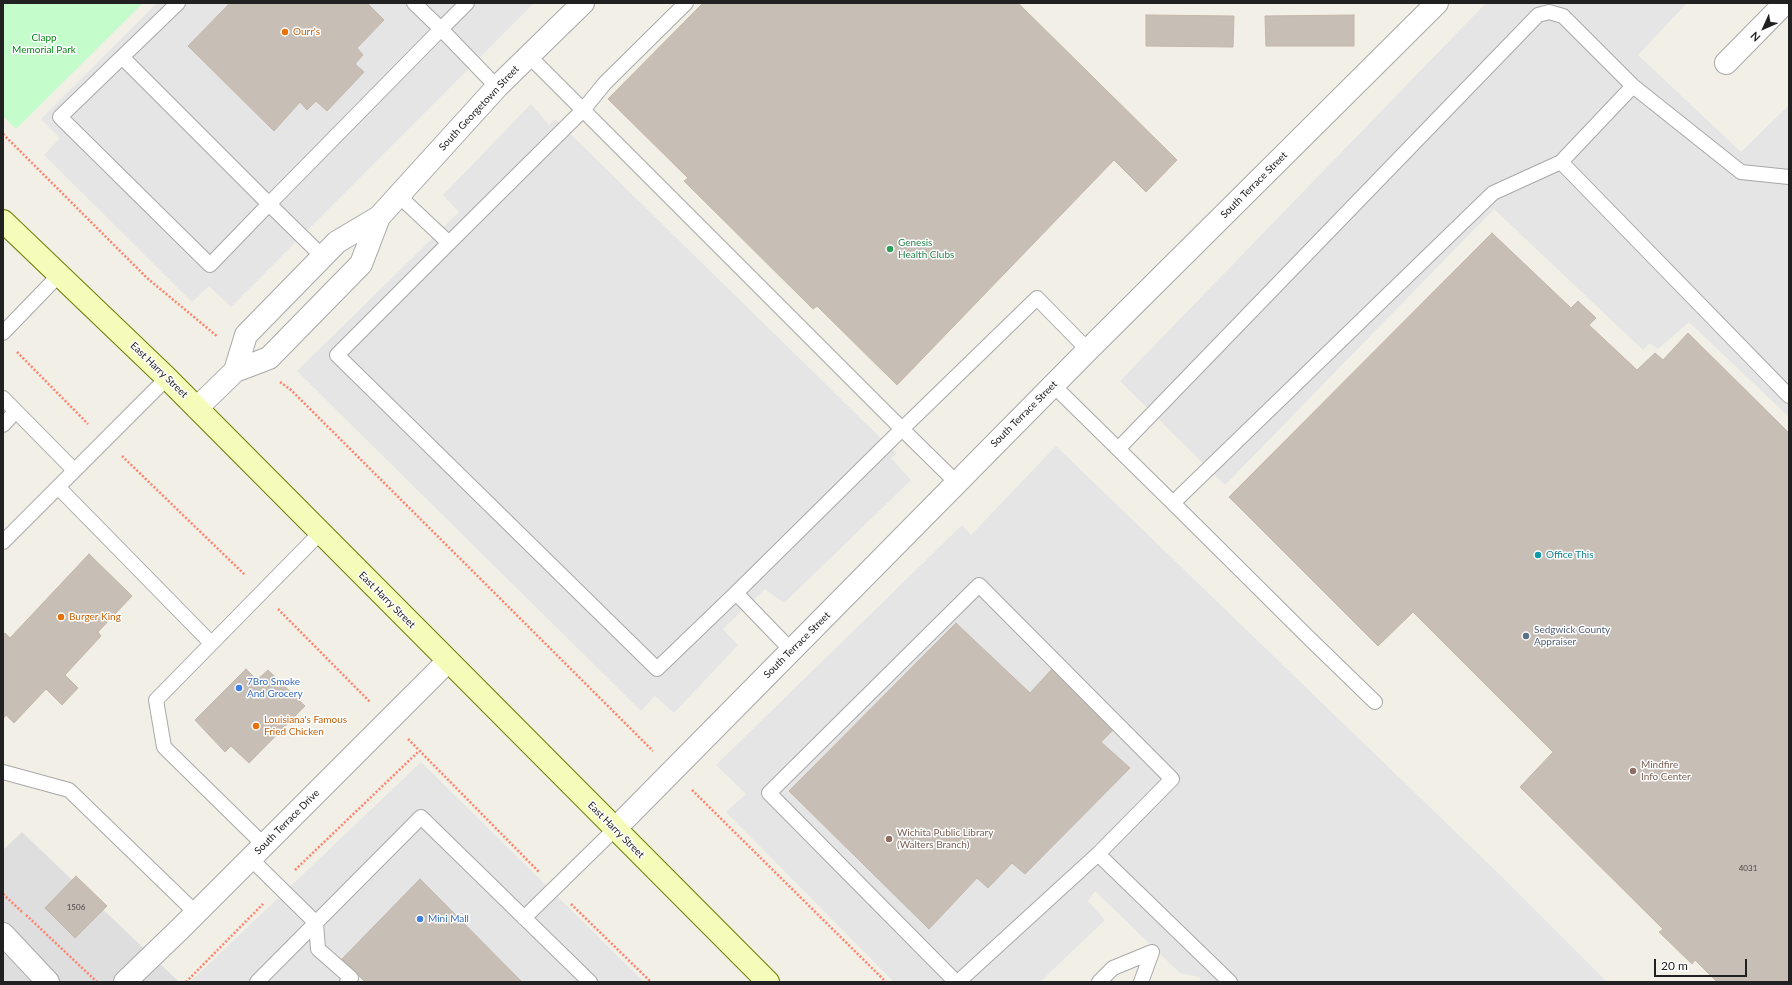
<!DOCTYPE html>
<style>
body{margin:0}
#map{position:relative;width:1792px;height:985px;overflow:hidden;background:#f2efe7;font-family:Lato,sans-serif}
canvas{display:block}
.frame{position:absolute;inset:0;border:4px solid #212121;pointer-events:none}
.north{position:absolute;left:1744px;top:8px;width:40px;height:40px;-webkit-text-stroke:3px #fff;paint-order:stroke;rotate:225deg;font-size:11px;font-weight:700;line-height:16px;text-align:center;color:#212121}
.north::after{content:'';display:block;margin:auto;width:14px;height:18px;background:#212121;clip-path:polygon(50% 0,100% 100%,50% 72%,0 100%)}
.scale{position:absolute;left:1654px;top:959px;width:93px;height:18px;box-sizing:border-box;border:2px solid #212121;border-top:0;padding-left:5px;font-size:12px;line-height:14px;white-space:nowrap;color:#212121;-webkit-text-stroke:3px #fff;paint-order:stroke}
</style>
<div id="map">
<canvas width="1792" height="985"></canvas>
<div class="frame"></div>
<div class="north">N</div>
<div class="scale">20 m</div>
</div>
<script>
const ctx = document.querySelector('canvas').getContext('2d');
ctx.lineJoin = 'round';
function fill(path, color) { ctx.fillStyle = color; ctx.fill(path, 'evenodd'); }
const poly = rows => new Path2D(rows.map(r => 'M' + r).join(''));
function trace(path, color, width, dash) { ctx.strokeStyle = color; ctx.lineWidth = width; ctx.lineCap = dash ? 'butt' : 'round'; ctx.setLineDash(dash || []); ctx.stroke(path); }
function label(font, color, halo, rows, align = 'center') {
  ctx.font = font + ' Lato,sans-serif'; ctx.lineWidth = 3; ctx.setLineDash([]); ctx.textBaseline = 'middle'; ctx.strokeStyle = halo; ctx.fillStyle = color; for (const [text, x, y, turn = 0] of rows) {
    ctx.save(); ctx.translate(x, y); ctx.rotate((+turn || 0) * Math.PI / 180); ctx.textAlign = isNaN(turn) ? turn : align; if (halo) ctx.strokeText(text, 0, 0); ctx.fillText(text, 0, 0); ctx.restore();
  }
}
fill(poly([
 [22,832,179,982,3,982,3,850]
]), '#dfdede');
fill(poly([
 [3,3,143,3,16,129,3,116]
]), '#c4fccc');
fill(poly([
 [157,3,230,3,188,46,274,131,300,102,307,110,363,55,357,48,384,20,367,3,534,3,231,307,209,286,192,302,44,155,60,138,41,119],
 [1486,3,1687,3,1638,55,1741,152,1789,105,1789,417,1689,322,1658,349,1650,343,1643,350,1494,209,1225,485,1120,381],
 [531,104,549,125,555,119,897,454,891,458,911,480,784,603,765,589,723,629,738,645,674,713,655,696,641,711,297,371,459,212,443,195],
 [1056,446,1498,873,1607,982,1200,982,1200,977,1180,973,1095,891,1088,901,1105,920,1040,982,894,982,726,812,746,794,716,765,962,525,971,535],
 [956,623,1030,693,1052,670,1113,730,1101,742,1129,768,1025,874,1012,863,988,888,977,878,929,928,789,791],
 [421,762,644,982,522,982,420,880,352,969,339,982,190,982]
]), '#e5e5e5');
const building = poly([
 [230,3,367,3,384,20,357,48,363,55,355,64,364,72,327,111,316,101,307,110,300,102,274,131,188,46,230,3],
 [703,3,1018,3,1177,160,1146,192,1114,160,897,385,817,306,813,309,684,181,688,178,608,99,703,3],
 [1146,15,1234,16,1233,47,1146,46,1146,15],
 [1354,15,1354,46,1266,46,1265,16,1354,15],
 [1492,233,1571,308,1578,301,1596,318,1589,325,1637,370,1655,353,1663,360,1688,333,1789,433,1789,982,1717,982,1695,960,1692,964,1659,932,1663,929,1520,787,1553,752,1413,612,1378,646,1229,497,1492,233],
 [89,554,132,596,98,632,101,636,65,675,78,688,62,705,46,689,14,723,6,715,3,719,3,635,5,633,10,638,89,554],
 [956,623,1030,693,1052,669,1113,730,1101,742,1130,768,1025,874,1012,863,988,888,977,878,929,929,789,791,956,623],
 [246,669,257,680,268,670,305,706,249,763,231,746,225,752,195,720,246,669],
 [76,876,107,906,75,938,45,908,76,876],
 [420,879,522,982,365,982,342,959,420,879]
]);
fill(building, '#c7beb6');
trace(building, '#c4b6a9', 1);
const lane = poly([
 [414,3,441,29,467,3],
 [528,55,902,429,1037,298,1088,350],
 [122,57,269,204,210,265,60,117,122,57,178,3],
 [1561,162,1789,396],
 [398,195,449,243,583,110,605,83,686,3],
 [449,243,337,355,657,669,736,593],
 [323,257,269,204,441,29,497,87],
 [3,333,59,275],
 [1053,385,1173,503],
 [3,398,74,470],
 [3,425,16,411],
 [1119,448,1538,15,1549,12,1563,16,1633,86,1741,172,1789,177],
 [58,487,211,643],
 [3,542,167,378],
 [791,650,736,593,902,429,957,483],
 [1375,702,1311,640,1173,503,1493,193,1561,162,1633,86],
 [3,772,69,790,196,913],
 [264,845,164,747,156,700,321,532],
 [1098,854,1230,982],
 [251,859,316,923,318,949,351,978,347,982],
 [524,918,615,829],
 [257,982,421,817,590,982],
 [956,982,769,793,979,585,1172,779,1098,854,958,982],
 [1099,982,1113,968,1152,952],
 [1141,982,1152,952]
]);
const street = poly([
 [1726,63,1785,3],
 [235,371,246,335,337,242,379,217,497,87,583,3],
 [197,408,235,371,269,358,361,264,379,217],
 [615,829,1088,350,1437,3],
 [3,934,48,982],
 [125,982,181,928,448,661]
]);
const secondary = poly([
 [3,221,167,378,768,982]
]);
trace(lane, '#a8a8a8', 16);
trace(street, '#a8a8a8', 24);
trace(secondary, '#6a7f00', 24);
trace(poly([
 [3,134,147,278,218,337],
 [17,352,88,424],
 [280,382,291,390,653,751],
 [122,456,245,575],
 [278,609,370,702],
 [408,739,539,872],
 [692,790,886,982],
 [295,870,419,751],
 [3,894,22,912],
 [571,904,651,982],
 [26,915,97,982],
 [186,982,263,904]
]), '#ff826b', 2.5, [2, 2]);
trace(lane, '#fff', 14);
trace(street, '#fff', 22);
trace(secondary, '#f5fcba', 22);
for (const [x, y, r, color] of [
 [285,32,4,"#e8710a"],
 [890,249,4,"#2e9e5b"],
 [1538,555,4,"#0f9aa8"],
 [61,617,4,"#e8710a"],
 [1526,636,4,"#5c6f8a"],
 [239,688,4,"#3f7fe0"],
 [256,726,4,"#e8710a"],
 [1633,771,4,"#8d6e63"],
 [889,839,4,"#8d6e63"],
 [420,919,4,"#3f7fe0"]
]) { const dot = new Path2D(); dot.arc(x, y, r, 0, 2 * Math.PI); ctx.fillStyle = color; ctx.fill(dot); trace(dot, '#fff', 1.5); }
label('8px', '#4a4846', null, [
 ["4031",1748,868],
 ["1506",76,907]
]);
label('10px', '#c56008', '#fff', [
 ["Ourr's",293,32],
 ["Burger King",69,617],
 ["Louisiana's Famous",264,720],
 ["Fried Chicken",264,732]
], 'left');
label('10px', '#078719', '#fff', [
 ["Clapp",44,38],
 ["Memorial Park",44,50]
]);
label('10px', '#212121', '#fff', [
 ["South Georgetown Street",479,108,-47],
 ["South Terrace Street",1254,185,-45],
 ["East Harry Street",159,370,44],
 ["South Terrace Street",1024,414,-45],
 ["East Harry Street",387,600,45],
 ["South Terrace Street",797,645,-45],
 ["South Terrace Drive",287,822,-45],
 ["East Harry Street",616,830,45]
]);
label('10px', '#27864d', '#fff', [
 ["Genesis",898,243],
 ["Health Clubs",898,255]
], 'left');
label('10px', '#0d838f', '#fff', [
 ["Office This",1546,555]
], 'left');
label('10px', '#4e5e75', '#fff', [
 ["Sedgwick County",1534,630],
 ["Appraiser",1534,642]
], 'left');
label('10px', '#366cbe', '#fff', [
 ["7Bro Smoke",247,682],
 ["And Grocery",247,694],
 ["Mini Mall",428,919]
], 'left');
label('10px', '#785e54', '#fff', [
 ["Mindfire",1641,765],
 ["Info Center",1641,777],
 ["Wichita Public Library",897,833],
 ["(Walters Branch)",897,845]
], 'left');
</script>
